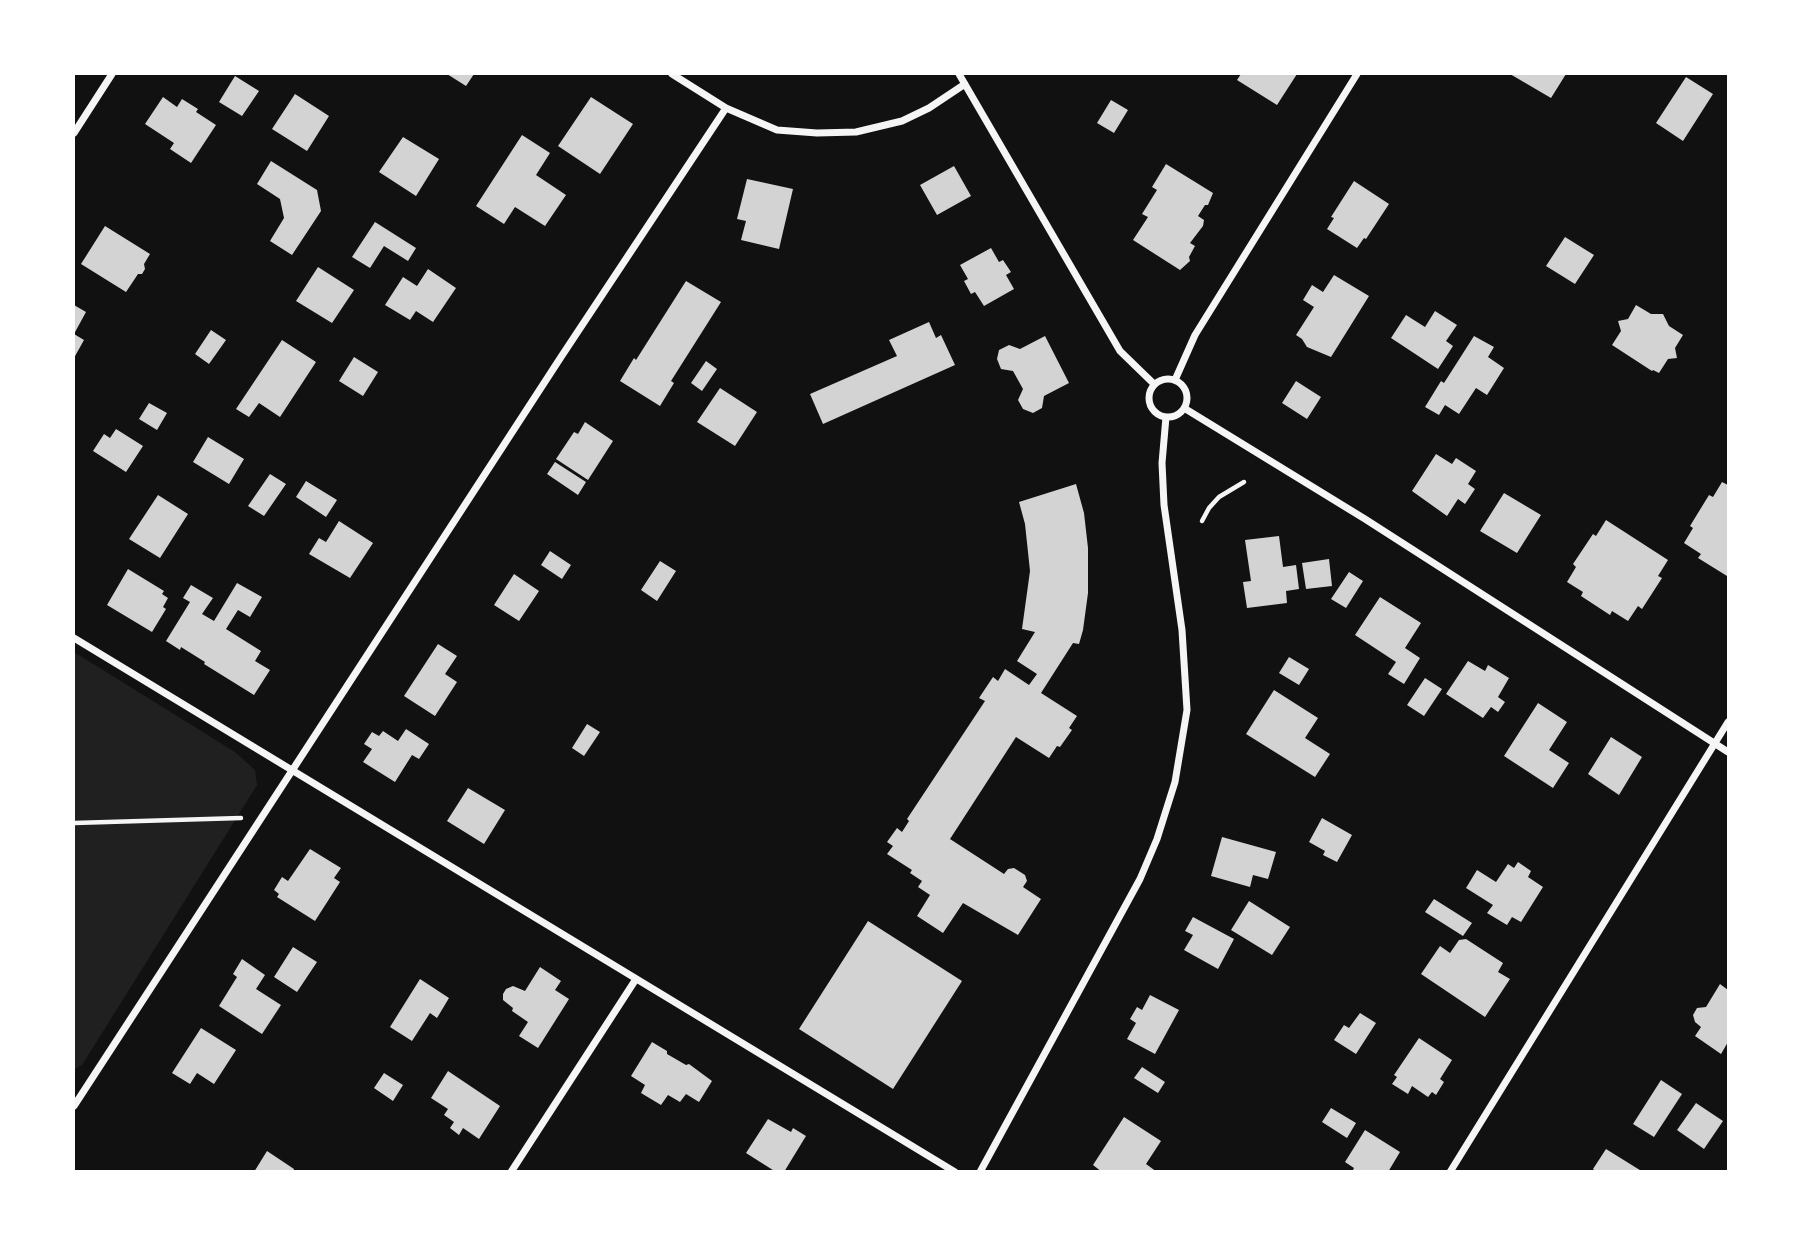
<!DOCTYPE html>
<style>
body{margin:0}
#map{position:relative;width:1802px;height:1245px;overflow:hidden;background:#111;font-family:"PT Sans Narrow",sans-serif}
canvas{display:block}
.frame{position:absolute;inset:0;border:75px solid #fff;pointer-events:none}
</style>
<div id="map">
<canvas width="1802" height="1245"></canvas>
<div class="frame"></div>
</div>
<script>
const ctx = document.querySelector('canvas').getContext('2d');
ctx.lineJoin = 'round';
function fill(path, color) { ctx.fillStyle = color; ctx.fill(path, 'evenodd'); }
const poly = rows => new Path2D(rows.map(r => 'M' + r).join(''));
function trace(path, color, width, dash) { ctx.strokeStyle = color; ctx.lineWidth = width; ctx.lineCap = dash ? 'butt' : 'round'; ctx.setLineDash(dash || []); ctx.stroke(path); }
fill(poly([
 [74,652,235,752,255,770,257,785,82,1065,74,1070]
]), '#202020');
fill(poly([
 [447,74,474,74,466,86],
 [1241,74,1297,74,1277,105,1237,80],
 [1510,74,1566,74,1551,98],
 [235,76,259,91,242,116,219,102],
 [1686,77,1713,94,1683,141,1656,123],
 [295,94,329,116,307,151,272,129],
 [163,97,177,107,182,99,198,109,196,112,216,125,191,163,170,149,174,143,145,124],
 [591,97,633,124,600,174,558,146],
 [1111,100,1128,110,1114,133,1097,123],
 [522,135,550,153,536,175,566,195,545,226,515,207,504,224,476,206],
 [403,137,439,159,416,196,379,172],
 [271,161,317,190,321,211,292,255,270,241,284,218,280,199,257,184],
 [1166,164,1213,193,1208,205,1205,205,1198,216,1204,220,1203,226,1190,243,1195,246,1189,257,1190,261,1180,270,1133,240,1148,217,1142,214,1157,190,1152,187],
 [954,166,971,196,937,215,920,185],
 [747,179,793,189,779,249,741,240,746,221,737,219],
 [1354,181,1389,204,1366,239,1364,238,1357,248,1327,229,1334,218,1331,217],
 [375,222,416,248,408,261,384,246,370,268,352,257],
 [105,226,150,254,144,264,145,269,142,274,138,274,126,292,81,264],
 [1565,237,1594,255,1575,284,1546,266],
 [991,248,999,262,1003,260,1011,272,1006,275,1014,289,984,306,975,292,971,294,964,281,968,279,960,265],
 [318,267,354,290,332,323,296,301],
 [428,269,456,288,433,322,416,311,410,320,385,305,403,277,417,286],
 [1334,275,1369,296,1331,357,1307,347,1302,339,1296,335,1314,307,1303,300,1312,285,1323,292],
 [686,281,721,302,671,381,674,383,660,406,620,381,634,358,636,360],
 [74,305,86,312,74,334],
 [1636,305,1651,314,1663,314,1669,326,1683,335,1675,348,1677,358,1668,359,1659,373,1653,370,1652,371,1612,345,1621,331,1618,321,1628,319],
 [1435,311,1457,325,1446,341,1453,346,1438,369,1391,338,1406,315,1425,327],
 [929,322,936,338,941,335,955,365,823,424,810,394,897,356,889,340],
 [211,330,226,340,209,364,195,354],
 [74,334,84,340,74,358],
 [1045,336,1069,383,1044,396,1042,408,1033,413,1023,409,1018,400,1023,389,1013,371,1001,369,997,359,999,350,1009,345,1020,349],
 [1474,336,1494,347,1488,357,1504,368,1487,395,1476,388,1459,414,1445,405,1439,415,1425,407,1441,381,1444,383],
 [282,340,316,362,280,417,259,403,249,417,236,409],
 [354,357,378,372,363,396,339,381],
 [706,361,717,369,702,391,691,383],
 [1296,381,1321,397,1307,419,1282,403],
 [720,388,757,412,735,446,697,422],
 [149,403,167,413,157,430,139,419],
 [585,422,613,441,588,480,556,459,574,432,578,434],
 [116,429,143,446,126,472,93,451,104,434,110,438],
 [208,437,244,459,229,484,193,462],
 [1436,454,1452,464,1456,458,1476,471,1468,484,1475,489,1465,504,1458,499,1447,516,1412,491],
 [555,462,586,482,578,495,547,474],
 [270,474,286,484,264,516,248,506],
 [306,481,337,500,326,517,296,497],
 [1722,482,1728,485,1727,576,1698,558,1701,554,1684,543,1693,528,1690,526,1709,495,1713,497],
 [1076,484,1084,513,1088,548,1088,593,1083,630,1079,644,1073,643,1041,693,1077,716,1069,728,1072,730,1060,747,1057,746,1049,758,1016,737,950,839,1004,874,1008,869,1014,868,1025,875,1027,881,1023,887,1041,899,1018,935,963,903,943,933,917,916,930,895,918,887,922,881,910,873,912,870,887,854,893,846,887,842,897,828,902,832,909,821,907,819,985,701,979,698,993,677,998,681,1005,669,1029,685,1037,674,1017,661,1035,632,1022,629,1030,571,1025,524,1019,502],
 [1504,493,1541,515,1517,553,1480,531],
 [158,495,188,514,160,558,129,539],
 [1606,520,1668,560,1658,576,1662,578,1642,609,1638,606,1628,621,1612,611,1610,615,1581,596,1583,592,1567,582,1576,567,1573,564,1593,534,1596,536],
 [339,521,373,543,350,578,309,554,319,538,326,542],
 [1279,536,1283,567,1296,565,1299,589,1286,591,1287,603,1247,608,1243,582,1251,581,1245,540],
 [550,551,571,565,562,579,541,565],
 [1329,559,1332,586,1306,589,1302,563],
 [660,561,676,571,657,601,641,590],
 [128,569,164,591,162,594,168,598,163,607,166,609,152,632,107,605],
 [1349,572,1363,581,1346,608,1331,599],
 [514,574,539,591,519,621,494,605],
 [237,583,262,597,250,617,238,610,226,629,261,651,255,661,270,670,254,695,204,664,205,662,181,647,180,650,166,641,190,602,183,598,191,585,213,598,202,614,214,621],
 [1380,597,1421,623,1405,648,1420,658,1404,684,1388,674,1396,662,1355,635],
 [438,644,457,656,445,674,457,682,435,716,404,696],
 [1289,657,1309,669,1299,685,1279,673],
 [1468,661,1485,671,1488,665,1509,678,1498,697,1505,702,1498,712,1491,707,1483,718,1446,694],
 [1425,678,1442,689,1424,716,1407,705],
 [1274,690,1318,718,1305,738,1330,754,1315,777,1246,734],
 [1538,703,1567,722,1549,750,1569,763,1553,788,1504,756],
 [587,724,600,732,584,756,572,748],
 [406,729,429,744,419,759,412,755,395,782,363,762,372,749,364,744,372,732,379,736,383,731,398,741],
 [1611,737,1642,757,1619,795,1588,774],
 [468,788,505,810,484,844,447,821],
 [1322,818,1352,835,1337,862,1323,855,1325,851,1309,842],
 [1222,837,1276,852,1268,879,1253,875,1250,887,1211,876],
 [310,849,341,868,334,878,340,882,315,921,277,897,279,894,274,890,282,877,288,881],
 [1518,862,1531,871,1528,877,1543,887,1521,922,1512,917,1507,925,1487,913,1493,905,1466,888,1477,870,1496,882,1508,864,1514,868],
 [1434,899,1472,923,1463,936,1425,912],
 [1249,901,1290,927,1272,955,1231,930],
 [1193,917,1234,939,1218,969,1184,950,1193,935,1185,931],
 [868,921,962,981,893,1089,799,1029],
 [1466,939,1503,963,1498,972,1510,979,1485,1017,1421,974,1440,946,1450,953,1459,940],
 [293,947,317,962,297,992,274,977],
 [242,959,265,975,256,989,281,1005,262,1034,219,1006,237,977,233,974],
 [540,967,561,981,555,990,569,999,538,1048,519,1036,528,1022,512,1011,513,1008,503,1000,503,994,506,989,513,986,525,991],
 [420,979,449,998,437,1018,430,1013,412,1041,390,1027],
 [1720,984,1728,990,1728,1042,1721,1054,1695,1036,1701,1027,1695,1022,1693,1015,1697,1008,1706,1007],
 [1150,995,1179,1010,1155,1054,1127,1039,1136,1023,1130,1019,1137,1007,1142,1010],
 [1360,1013,1376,1023,1356,1054,1334,1040,1344,1025,1349,1028],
 [201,1028,236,1050,214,1084,197,1073,190,1084,172,1073],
 [1419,1038,1452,1060,1440,1079,1444,1082,1436,1095,1432,1092,1428,1097,1412,1086,1408,1094,1392,1084,1397,1077,1394,1075],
 [652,1042,667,1051,667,1054,686,1065,689,1064,712,1081,699,1102,686,1094,680,1102,668,1095,661,1105,641,1093,645,1085,631,1076],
 [1142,1067,1165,1082,1158,1093,1134,1078],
 [448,1071,500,1106,479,1139,463,1128,459,1135,450,1128,454,1122,444,1115,448,1109,431,1098],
 [384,1073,403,1085,393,1101,374,1088],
 [1661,1080,1682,1094,1654,1137,1633,1124],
 [1696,1103,1723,1121,1704,1149,1677,1130],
 [1331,1108,1356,1123,1347,1138,1322,1122],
 [1124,1117,1161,1141,1146,1164,1157,1172,1102,1172,1093,1165],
 [768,1119,791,1132,793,1128,806,1136,784,1172,776,1172,746,1153],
 [1365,1130,1400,1152,1388,1172,1352,1172,1354,1168,1345,1162],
 [1606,1149,1643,1172,1596,1172,1593,1169],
 [267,1151,294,1169,293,1172,254,1172]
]), '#d3d3d3');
trace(poly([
 [1202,521,1209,508,1219,497,1244,482],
 [74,823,241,818]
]), '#f5f5f5', 4.5);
trace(poly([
 [672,74,726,108,777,130,817,133,856,132,902,121,929,108,965,84],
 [959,74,1120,351,1154,384],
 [74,133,112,74],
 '1149 398a19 19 0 1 1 38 0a19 19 0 1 1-38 0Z',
 [1175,380,1195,335,1357,74],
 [1184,408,1365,519,1728,752],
 [74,638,955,1172],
 [74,1106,561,357,726,108],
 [511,1172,636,979],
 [980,1172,1140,879,1157,839,1175,782,1187,710,1182,630,1164,505,1162,463,1166,417],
 [1450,1172,1728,722]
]), '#f5f5f5', 7);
</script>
